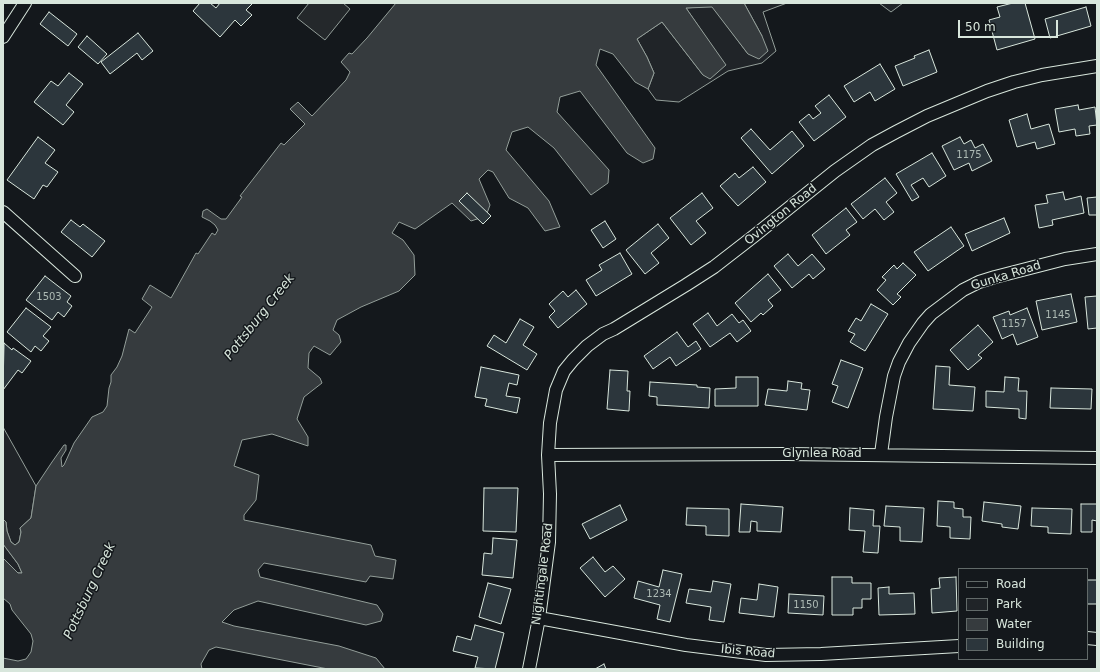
<!DOCTYPE html>
<style>
body{margin:0}
#map{position:relative;width:1100px;height:672px;overflow:hidden;background:#14181c;font-family:"DejaVu Sans",sans-serif}
canvas{display:block}
.frame{position:absolute;inset:0;border:4px solid #d8e6dc;pointer-events:none}
.legend{position:absolute;left:958px;top:568px;width:130px;height:92px;box-sizing:border-box;background:#14181c;border:1px solid #626a69;margin:0;padding:5px 7px;list-style:none;font-size:12px;color:#d8e6dc}
.legend li{display:flex;align-items:center;gap:8px;height:20px}
.legend b{width:20px;border:1px solid #626a69}
.scale{position:absolute;left:958px;top:20px;width:100px;height:18px;box-sizing:border-box;border:2px solid #d8e6dc;border-top:0;padding-left:5px;font-size:12px;line-height:14px;white-space:nowrap;color:#d8e6dc;-webkit-text-stroke:3px #14181c;paint-order:stroke}
</style>
<div id="map">
<canvas width="1100" height="672"></canvas>
<div class="frame"></div>
<ul class="legend">
<li><b style="height:5px;background:#14181c"></b>Road</li>
<li><b style="height:11px;background:#202428"></b>Park</li>
<li><b style="height:11px;background:#363b3e"></b>Water</li>
<li><b style="height:11px;background:#2c363c"></b>Building</li>
</ul>
<div class="scale">50 m</div>
</div>
<script>
const ctx = document.querySelector('canvas').getContext('2d');
ctx.lineJoin = 'round';
function fill(path, color) { ctx.fillStyle = color; ctx.fill(path, 'evenodd'); }
const poly = rows => new Path2D(rows.map(r => 'M' + r).join(''));
function trace(path, color, width, dash) { ctx.strokeStyle = color; ctx.lineWidth = width; ctx.lineCap = dash ? 'butt' : 'round'; ctx.setLineDash(dash || []); ctx.stroke(path); }
function label(font, color, halo, rows, align = 'center') {
  ctx.font = font + ' "DejaVu Sans",sans-serif'; ctx.lineWidth = 3; ctx.setLineDash([]); ctx.textBaseline = 'middle'; ctx.strokeStyle = halo; ctx.fillStyle = color; for (const [text, x, y, turn = 0] of rows) {
    ctx.save(); ctx.translate(x, y); ctx.rotate((+turn || 0) * Math.PI / 180); ctx.textAlign = isNaN(turn) ? turn : align; if (halo) ctx.strokeText(text, 0, 0); ctx.fillText(text, 0, 0); ctx.restore();
  }
}
const green = poly([
 [744,3,787,3,763,12,776,51,762,63,728,71,679,102,656,100,648,89,654,73,647,57,637,39,662,22,703,75,725,65,686,8,712,6,748,54,762,36,744,3],
 [879,3,903,3,891,12,879,3],
 [3,427,36,486,31,518,20,528,21,532,19,542,15,545,11,542,7,531,6,522,3,519,3,427],
 [3,544,18,564,22,573,18,573,3,558,3,544]
]);
fill(green, '#202428');
trace(green, '#939e99', 1);
const parking = poly([
 [309,3,343,3,350,9,325,40,297,18,309,3]
]);
fill(parking, '#24282b');
trace(parking, '#939e99', 1);
const water = poly([
 [396,3,744,3,762,36,768,51,759,59,748,54,712,7,686,8,726,65,710,79,703,75,662,22,637,39,647,57,654,73,648,89,635,82,613,54,600,49,596,65,655,148,653,159,643,163,627,153,580,91,560,97,557,112,609,170,608,183,591,195,554,148,528,127,512,132,506,150,549,201,560,227,545,231,528,208,509,198,493,172,488,170,479,179,490,205,486,216,471,221,452,203,415,229,399,222,392,233,403,240,414,255,415,275,399,291,361,307,337,320,333,330,339,335,341,342,330,355,314,346,309,353,308,368,320,378,322,383,304,397,297,419,308,437,308,446,272,434,242,440,234,466,259,475,256,500,244,515,244,520,371,545,375,556,396,560,393,579,370,576,366,582,264,563,258,570,260,577,377,605,383,614,381,621,366,625,258,601,234,610,222,622,234,626,339,646,376,658,385,669,328,669,216,647,209,650,201,664,202,669,3,669,3,658,18,661,26,659,31,652,33,641,31,634,12,610,10,604,3,598,3,558,18,573,22,573,18,564,3,544,3,519,6,522,7,531,11,542,15,545,19,542,21,532,20,528,31,518,36,486,52,462,64,445,66,445,66,450,61,458,62,467,64,465,74,443,92,417,103,412,107,406,109,388,111,382,111,375,117,367,122,356,129,329,135,333,152,307,142,299,150,285,171,298,196,253,198,254,212,233,215,235,218,230,215,225,210,221,202,217,203,211,207,209,221,219,226,219,242,197,240,196,281,143,284,145,305,124,290,109,298,102,312,116,346,80,350,72,341,62,349,53,352,54,367,38,396,3]
]);
fill(water, '#363b3e');
trace(water, '#939e99', 1);
const building = poly([
 [200,3,210,3,216,8,220,3,253,3,246,10,252,15,241,26,235,20,220,37,193,11,200,3],
 [1013,3,1025,3,1035,39,997,50,989,20,1000,17,997,7,1013,3],
 [1086,7,1091,26,1050,38,1045,19,1086,7],
 [49,12,77,34,68,46,40,24,49,12],
 [138,33,153,51,142,60,137,53,110,74,101,62,138,33],
 [87,36,107,54,98,64,78,47,87,36],
 [929,50,937,72,903,86,895,66,915,58,914,56,929,50],
 [880,64,895,89,875,101,870,92,854,102,844,86,880,64],
 [69,73,83,84,66,105,74,112,63,125,34,102,51,81,58,86,69,73],
 [829,95,846,117,814,141,799,122,809,114,813,119,821,113,815,106,829,95],
 [1078,105,1079,110,1095,107,1097,125,1089,126,1090,134,1076,136,1075,129,1059,132,1055,109,1078,105],
 [1027,114,1031,129,1049,124,1055,144,1037,149,1035,142,1017,147,1009,120,1027,114],
 [751,129,770,150,792,131,804,146,772,174,741,138,751,129],
 [38,137,55,150,45,163,58,172,47,187,43,185,34,199,7,180,38,137],
 [960,137,964,144,971,140,975,148,983,144,992,161,972,171,969,163,954,170,942,146,960,137],
 [932,153,946,176,929,187,923,178,911,185,919,197,912,201,896,174,932,153],
 [753,167,766,182,738,206,720,186,735,173,739,178,753,167],
 [885,178,897,193,886,202,894,212,884,220,875,209,863,219,851,204,885,178],
 [1063,192,1065,200,1081,196,1084,213,1052,220,1053,225,1039,228,1035,205,1048,203,1046,195,1063,192],
 [467,193,491,216,483,224,459,201,467,193],
 [702,193,713,208,696,221,706,233,691,245,670,218,702,193],
 [1097,197,1097,215,1089,215,1087,198,1097,197],
 [846,208,857,222,846,230,850,235,826,254,812,235,846,208],
 [1004,218,1010,233,972,251,965,234,1004,218],
 [71,220,80,227,83,224,105,241,92,257,61,232,71,220],
 [605,221,616,239,603,248,591,230,605,221],
 [658,224,669,238,651,253,659,263,645,274,626,250,658,224],
 [951,227,964,246,928,271,914,252,951,227],
 [620,253,632,274,596,296,586,280,602,270,599,265,620,253],
 [788,254,798,266,812,254,825,269,813,279,809,274,792,288,774,266,788,254],
 [903,263,916,275,897,294,901,297,893,305,877,290,886,280,882,277,894,265,897,269,903,263],
 [768,274,781,290,768,300,773,306,763,315,761,313,751,322,735,303,768,274],
 [45,276,71,296,67,302,72,306,64,317,58,312,52,320,26,300,45,276],
 [576,290,587,304,558,328,549,317,555,311,549,304,563,291,568,297,576,290],
 [1071,294,1077,322,1042,330,1036,301,1071,294],
 [1097,296,1097,328,1088,329,1085,297,1097,296],
 [871,304,888,314,865,351,850,342,855,334,848,331,856,318,861,321,871,304],
 [26,308,51,327,43,336,49,341,41,351,35,346,31,352,7,332,26,308],
 [1027,308,1038,337,1017,345,1013,334,1002,339,993,317,1009,311,1010,315,1027,308],
 [708,313,717,326,732,314,739,323,743,320,751,331,737,342,730,333,710,347,693,324,708,313],
 [520,319,534,327,523,345,537,354,527,370,487,346,494,335,506,343,520,319],
 [978,325,993,342,978,355,982,358,968,370,950,350,978,325],
 [677,332,688,347,696,341,701,349,676,366,670,357,653,369,644,356,677,332],
 [4,343,12,350,13,348,31,361,22,373,18,370,3,390,4,343],
 [841,360,863,368,848,408,832,402,838,386,832,384,841,360],
 [936,366,950,367,949,385,975,387,973,411,933,409,936,366],
 [481,367,519,375,517,385,509,383,506,396,520,398,517,413,485,406,487,399,475,397,481,367],
 [610,370,628,371,627,391,630,391,629,411,607,409,610,370],
 [736,377,758,377,758,406,715,406,715,389,736,388,736,377],
 [1005,377,1019,378,1018,391,1027,391,1026,419,1019,418,1019,409,986,407,986,391,1004,392,1005,377],
 [788,381,802,383,801,389,810,390,807,410,765,405,768,389,787,391,788,381],
 [650,382,697,385,697,387,710,388,709,408,657,405,657,397,649,396,650,382],
 [1051,388,1092,389,1091,409,1050,408,1051,388],
 [484,488,518,488,516,532,483,531,484,488],
 [938,501,954,502,954,508,963,509,963,517,971,517,970,539,950,538,950,527,937,526,938,501],
 [984,502,1021,506,1018,529,1002,527,1002,524,982,521,984,502],
 [741,504,783,507,781,532,757,531,757,522,751,521,750,532,739,532,741,504],
 [1081,504,1097,504,1097,521,1092,520,1092,532,1081,532,1081,504],
 [620,505,627,520,590,539,582,524,620,505],
 [886,506,924,508,922,542,900,541,900,527,884,526,886,506],
 [687,508,729,509,729,536,706,535,706,526,686,525,687,508],
 [850,508,874,510,873,526,880,526,878,553,863,552,865,531,849,530,850,508],
 [1032,508,1072,509,1071,534,1048,533,1048,527,1031,526,1032,508],
 [493,538,517,540,513,578,482,575,484,553,492,554,493,538],
 [593,557,605,572,613,566,625,579,605,597,580,568,593,557],
 [663,570,682,574,670,622,657,619,660,605,634,598,638,581,659,587,663,570],
 [832,577,852,577,852,583,871,583,871,599,862,599,862,608,853,608,853,615,832,615,832,577],
 [956,577,957,611,932,613,931,589,940,588,939,578,956,577],
 [1087,580,1097,580,1097,604,1087,604,1087,580],
 [713,581,731,584,724,622,709,620,711,607,686,603,689,589,711,592,713,581],
 [488,583,511,589,501,624,479,617,488,583],
 [759,584,778,587,774,617,739,613,741,598,757,600,759,584],
 [889,587,889,594,914,593,915,614,879,615,878,588,889,587],
 [789,594,824,596,823,615,788,613,789,594],
 [475,625,504,633,495,669,475,668,478,657,453,651,457,636,471,640,475,625],
 [604,664,606,669,595,669,604,664]
]);
fill(building, '#2c363c');
trace(building, '#d8e6dc', 1);
const street = poly([
 [3,37,25,3],
 [3,212,75,276],
 [881,454,886,417,894,376,899,362,909,343,923,323,931,314,963,290,979,282,995,277,1065,259,1097,254],
 [548,455,787,454,1097,458],
 [539,618,686,645,766,655,821,654,959,646],
 [1087,638,1097,639],
 [529,669,539,618,549,542,550,494,548,455,550,423,556,390,564,371,573,360,587,346,603,334,614,329,686,285,714,267,754,236,835,171,872,145,896,132,927,116,987,91,1014,82,1042,75,1097,66]
]);
trace(street, '#d8e6dc', 14);
trace(street, '#14181c', 12);
label('10px', '#adbab4', null, [
 ["1175",969,155],
 ["1503",49,297],
 ["1145",1058,315],
 ["1157",1014,324],
 ["1234",659,594],
 ["1150",806,605]
]);
label('12px', '#d8e6dc', '#14181c', [
 ["Ovington Road",781,215,-39],
 ["Gunka Road",1006,276,-17],
 ["Glynlea Road",822,454],
 ["Nightingale Road",543,574,-83],
 ["Ibis Road",748,652,5]
]);
label('italic 13px', '#d8e6dc', '#14181c', [
 ["Pottsburg Creek",260,317,-52],
 ["Pottsburg Creek",90,591,-65]
]);
</script>
